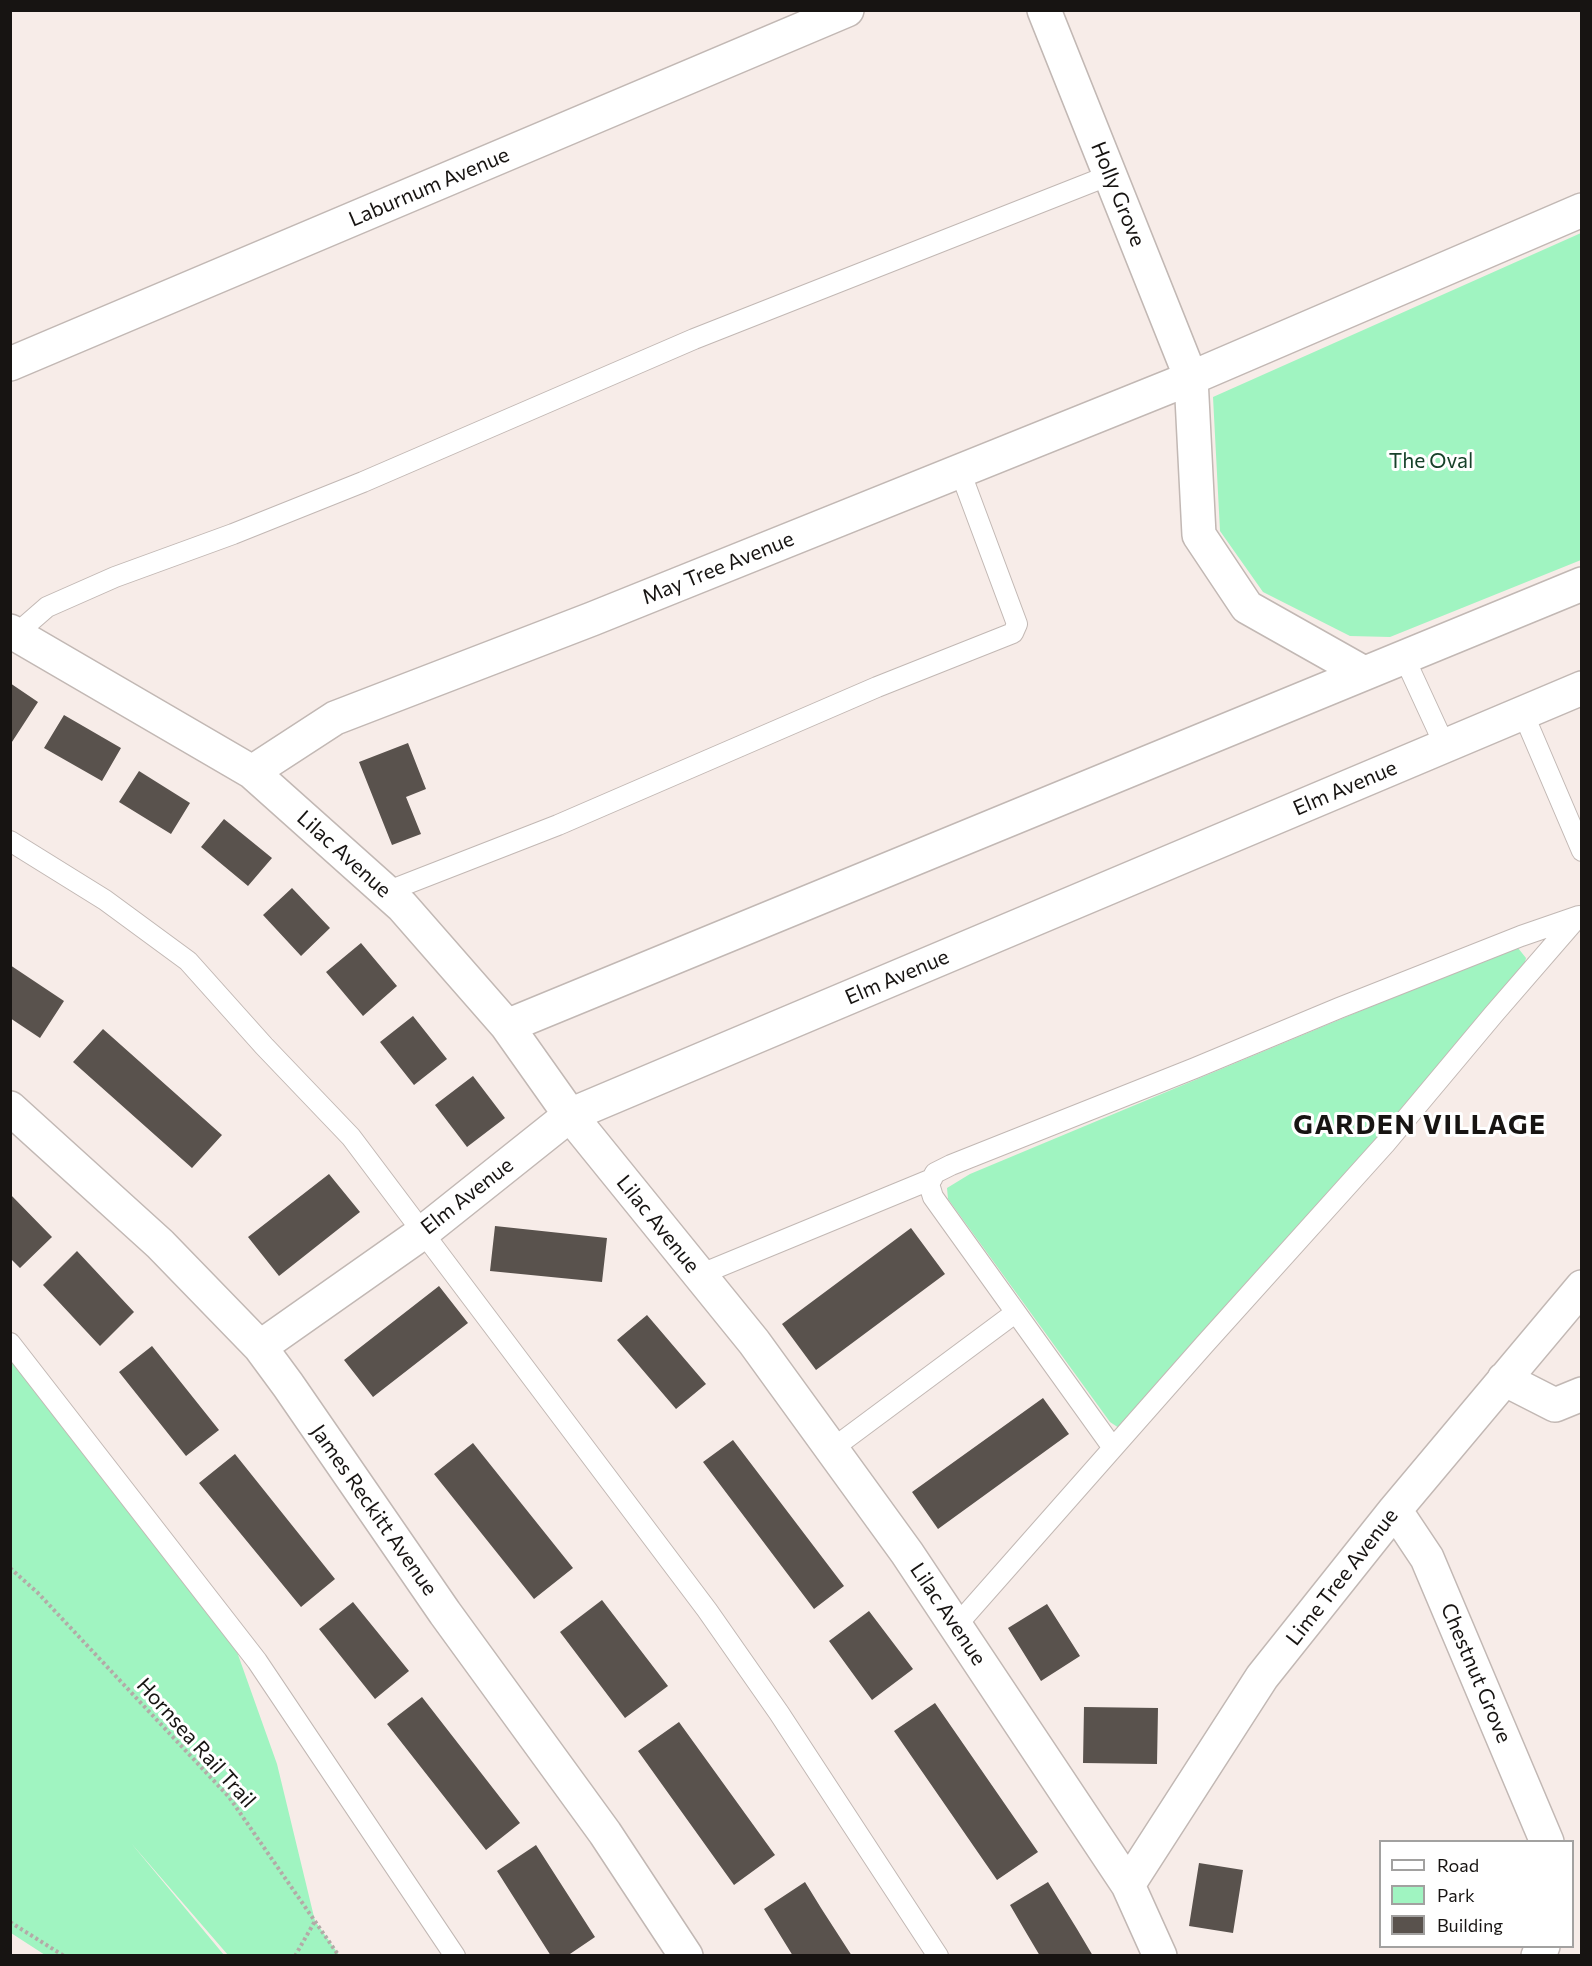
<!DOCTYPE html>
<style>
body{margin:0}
#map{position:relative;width:1592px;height:1966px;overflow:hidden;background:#f7ece8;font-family:Commissioner,sans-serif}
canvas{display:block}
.frame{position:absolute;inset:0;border:12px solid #171412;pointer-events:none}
.legend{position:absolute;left:1379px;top:1840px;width:195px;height:108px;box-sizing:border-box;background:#fff;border:2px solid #a2a1a0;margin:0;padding:8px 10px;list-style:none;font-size:18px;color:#171412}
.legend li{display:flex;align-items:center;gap:12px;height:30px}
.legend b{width:30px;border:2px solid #a2a1a0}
</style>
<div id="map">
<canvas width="1592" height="1966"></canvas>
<div class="frame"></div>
<ul class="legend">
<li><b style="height:8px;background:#fff"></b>Road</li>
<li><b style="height:16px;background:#a0f4c1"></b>Park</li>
<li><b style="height:16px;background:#59524d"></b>Building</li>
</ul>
</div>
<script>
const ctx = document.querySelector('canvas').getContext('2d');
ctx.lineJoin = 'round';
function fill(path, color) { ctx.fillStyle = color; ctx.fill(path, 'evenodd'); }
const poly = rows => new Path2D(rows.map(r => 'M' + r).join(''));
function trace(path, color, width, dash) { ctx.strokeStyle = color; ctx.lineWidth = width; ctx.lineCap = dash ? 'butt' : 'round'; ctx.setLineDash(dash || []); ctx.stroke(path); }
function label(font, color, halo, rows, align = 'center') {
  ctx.font = font + ' Commissioner,sans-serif'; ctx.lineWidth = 6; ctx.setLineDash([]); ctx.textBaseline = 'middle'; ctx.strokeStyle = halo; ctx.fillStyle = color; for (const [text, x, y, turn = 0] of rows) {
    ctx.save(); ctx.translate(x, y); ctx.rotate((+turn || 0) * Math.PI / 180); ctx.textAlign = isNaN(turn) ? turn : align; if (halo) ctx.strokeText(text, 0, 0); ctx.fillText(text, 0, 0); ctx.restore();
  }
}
fill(poly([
 [1581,233,1581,560,1390,637,1350,636,1263,592,1220,531,1213,397],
 [1518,948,1526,958,1522,975,1348,1170,1173,1372,1119,1428,1110,1422,948,1199,947,1188,970,1174,1499,953],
 [10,1343,226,1621,277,1764,315,1921,339,1955,228,1955,131,1843,224,1955,45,1955,11,1933]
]), '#a0f4c1');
fill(poly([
 [10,683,38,702,10,745],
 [64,715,121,748,102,781,44,748],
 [408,743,426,789,406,797,421,834,392,845,359,762],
 [139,771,190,803,171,834,119,802],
 [224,819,272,858,248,886,201,847],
 [292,888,330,928,301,956,263,915],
 [361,943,397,986,363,1016,326,972],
 [10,965,64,1001,40,1038,10,1018],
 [413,1016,447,1059,414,1085,380,1042],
 [103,1029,222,1135,192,1168,73,1062],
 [473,1076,505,1118,467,1147,435,1105],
 [329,1174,360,1212,279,1276,248,1237],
 [10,1194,52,1237,20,1268,10,1258],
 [495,1226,607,1238,602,1282,490,1271],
 [911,1228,945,1274,816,1370,782,1324],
 [77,1251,134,1312,100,1346,43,1285],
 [439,1286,468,1323,373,1397,344,1360],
 [647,1315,706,1384,676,1409,617,1340],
 [152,1346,219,1430,186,1456,119,1372],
 [1043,1398,1069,1434,938,1529,912,1492],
 [733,1440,844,1586,814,1609,703,1462],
 [473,1443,573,1568,534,1599,434,1474],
 [235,1454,335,1579,301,1607,199,1483],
 [602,1600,668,1686,625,1718,560,1632],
 [353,1602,409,1671,375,1699,319,1629],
 [1047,1604,1080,1656,1041,1681,1008,1628],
 [869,1611,913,1669,872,1700,829,1641],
 [422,1697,520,1823,486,1850,387,1724],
 [935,1703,1038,1852,997,1880,894,1731],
 [1084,1707,1158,1708,1157,1764,1083,1763],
 [679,1722,775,1855,734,1885,638,1751],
 [536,1845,595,1937,567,1956,551,1956,497,1871],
 [1199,1863,1243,1870,1233,1933,1189,1926],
 [805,1882,821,1908,852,1956,793,1956,764,1909],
 [1048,1882,1077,1929,1093,1956,1040,1956,1024,1929,1010,1905]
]), '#59524d');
const service = poly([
 [16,634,47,607,115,577,233,534,363,482,694,339,1110,175],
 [1404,657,1445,746],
 [1523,713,1582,851],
 [10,841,105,900,188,961,264,1046,351,1137,707,1610,779,1713,938,1956],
 [386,892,558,825,877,687,1013,633,1017,624,960,471],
 [699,1275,932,1179],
 [10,1343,257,1661,455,1956],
 [1113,1448,933,1197,929,1184,935,1173,951,1165,1195,1068,1339,1008,1521,936,1579,916],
 [832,1449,1015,1313],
 [956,1626,1204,1345,1385,1144,1493,1015,1577,918]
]);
const minor = poly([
 [10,364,847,10],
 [10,631,252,772,402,906,507,1026,570,1115,754,1342,907,1553,1128,1885,1160,1956],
 [1364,673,1247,607,1199,535,1191,378,1582,210],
 [252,772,335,718,592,619,1191,378,1044,10],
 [507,1026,1582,584],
 [10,1108,160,1244,260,1347,288,1385,445,1613,605,1833,686,1956],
 [260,1347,422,1233,570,1115,1582,688],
 [1504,1379,1555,1405,1582,1394],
 [1395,1510,1427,1558,1547,1842],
 [1128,1885,1262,1677,1395,1510,1582,1287],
 [1538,1956,1543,1946]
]);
trace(service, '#c2b8b4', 22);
trace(minor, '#c2b8b4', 36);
trace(poly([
 [10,1568,38,1593,229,1797,339,1956],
 [10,1922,64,1956],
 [295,1956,315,1921]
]), '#b3aaa7', 4, [3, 3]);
trace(service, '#fff', 20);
trace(minor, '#fff', 33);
label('21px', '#171412', '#fff', [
 ["Laburnum Avenue",429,187,-23],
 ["Holly Grove",1118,194,68],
 ["May Tree Avenue",718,568,-22],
 ["Elm Avenue",1345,788,-23],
 ["Lilac Avenue",344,854,42],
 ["Elm Avenue",897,977,-23],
 ["Elm Avenue",467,1196,-38],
 ["Lilac Avenue",658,1224,51],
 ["James Reckitt Avenue",374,1510,55],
 ["Lime Tree Avenue",1342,1577,-52],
 ["Lilac Avenue",948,1614,56],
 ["Chestnut Grove",1476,1673,67],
 ["Hornsea Rail Trail",196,1743,48]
]);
label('21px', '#17412a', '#fff', [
 ["The Oval",1431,461]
]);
ctx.letterSpacing = '1.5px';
label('bold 27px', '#171412', '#fff', [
 ["GARDEN VILLAGE",1420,1125]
]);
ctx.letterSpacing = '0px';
</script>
